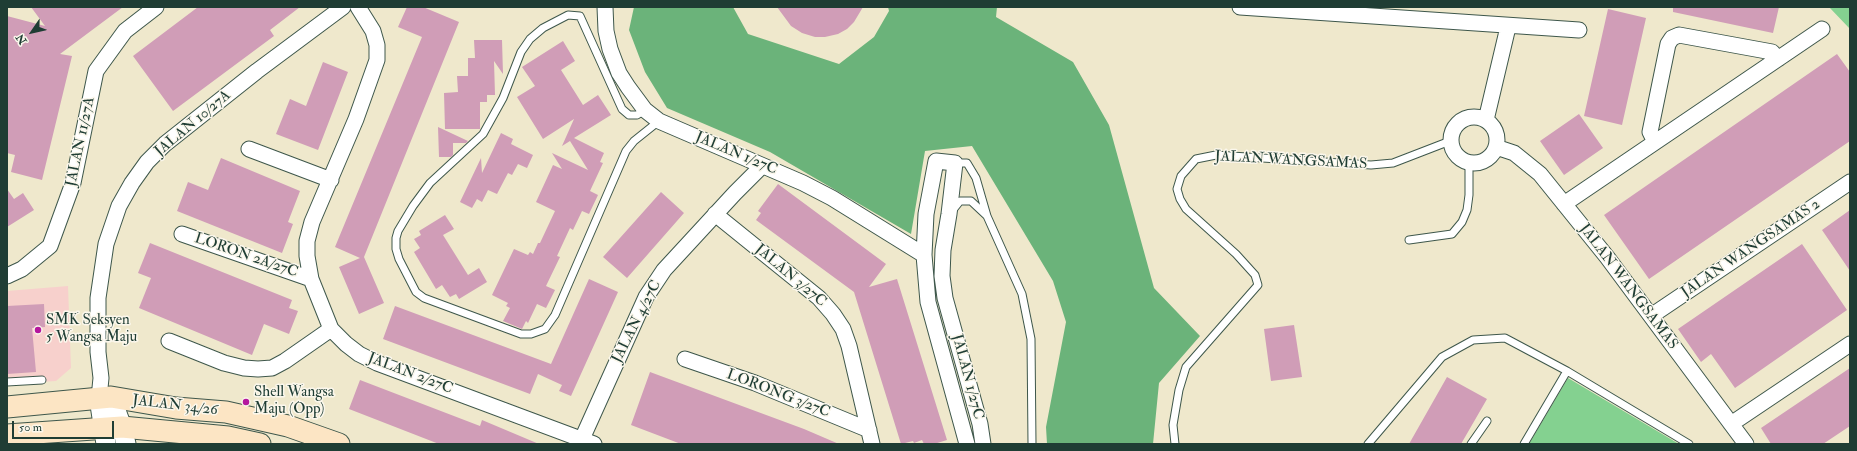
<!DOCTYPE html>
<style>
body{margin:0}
#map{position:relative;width:1857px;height:451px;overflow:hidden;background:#efe8cc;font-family:"IM FELL Double Pica",serif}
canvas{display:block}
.frame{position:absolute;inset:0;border:8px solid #1f3d34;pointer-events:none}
.north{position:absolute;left:12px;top:12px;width:40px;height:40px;-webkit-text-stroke:3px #fbf7ec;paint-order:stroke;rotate:236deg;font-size:11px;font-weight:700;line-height:16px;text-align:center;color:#1f3d34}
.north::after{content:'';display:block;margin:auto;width:14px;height:18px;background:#1f3d34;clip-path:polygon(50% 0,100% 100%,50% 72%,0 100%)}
.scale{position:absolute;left:12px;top:421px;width:102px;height:18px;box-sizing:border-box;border:2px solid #1f3d34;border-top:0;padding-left:5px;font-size:12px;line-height:14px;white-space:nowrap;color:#1f3d34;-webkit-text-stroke:3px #fbf7ec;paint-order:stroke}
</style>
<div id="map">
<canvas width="1857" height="451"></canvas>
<div class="frame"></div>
<div class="north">N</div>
<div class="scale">50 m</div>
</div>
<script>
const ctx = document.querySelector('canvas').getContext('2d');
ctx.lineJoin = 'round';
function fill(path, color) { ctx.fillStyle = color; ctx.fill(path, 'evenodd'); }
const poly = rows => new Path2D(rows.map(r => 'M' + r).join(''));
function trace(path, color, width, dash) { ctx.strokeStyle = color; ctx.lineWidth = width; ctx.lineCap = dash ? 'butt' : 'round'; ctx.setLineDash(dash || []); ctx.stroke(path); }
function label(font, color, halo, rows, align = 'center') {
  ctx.font = font + ' "IM FELL Double Pica",serif'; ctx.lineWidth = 3; ctx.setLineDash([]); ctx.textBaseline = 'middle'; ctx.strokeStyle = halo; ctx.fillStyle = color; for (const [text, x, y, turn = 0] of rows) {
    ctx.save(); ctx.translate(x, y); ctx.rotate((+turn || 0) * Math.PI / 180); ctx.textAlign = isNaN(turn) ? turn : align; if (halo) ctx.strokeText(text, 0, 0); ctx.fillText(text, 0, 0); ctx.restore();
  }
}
fill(poly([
 [68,286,71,368,56,381,7,384,7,291]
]), '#f7d0cc');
fill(poly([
 [1829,7,1850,7,1850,29],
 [1568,378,1679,444,1529,444]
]), '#84d190');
fill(poly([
 [634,7,733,7,748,34,839,64,874,37,889,11,888,7,997,7,996,17,1073,62,1109,125,1154,288,1200,336,1159,383,1153,444,1047,444,1046,427,1066,322,1053,281,972,146,925,151,911,234,770,152,667,108,645,72,629,30]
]), '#6bb37a');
fill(poly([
 [31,7,123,7,60,54,72,56,42,180,11,172,15,155,7,153,7,16,45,26],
 [198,7,300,7,270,30,274,36,173,111,133,56],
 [407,7,423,7,459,22,364,257,384,303,359,314,339,267,360,258,335,247,422,37,398,27],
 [777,7,863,7,854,22,847,29,838,34,825,37,815,37,802,33,791,26],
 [1673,7,1779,7,1773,33,1673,12],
 [1608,9,1646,18,1622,125,1584,116],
 [474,40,502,40,503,74,494,61,495,95,487,95,487,102,480,102,480,129,445,129,444,93,458,92,457,76,468,76,468,58,475,58],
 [563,41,575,61,561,70,583,105,598,95,611,115,574,138,604,153,600,162,603,163,590,191,598,195,589,214,582,211,573,230,570,228,557,256,560,257,546,286,555,290,546,308,537,304,528,323,526,321,522,329,503,321,510,308,506,306,508,303,492,295,514,249,528,255,530,252,533,254,538,243,540,243,555,211,536,202,553,165,562,169,552,153,588,170,570,141,562,146,574,119,543,139,517,97,535,86,522,67],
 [1837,54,1850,72,1850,141,1649,279,1604,215],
 [323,62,348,72,318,150,276,134,290,99,306,106],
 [1579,114,1603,148,1564,175,1540,141],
 [438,127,468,141,466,143,453,143,453,155,451,157,439,157],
 [501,133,513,139,511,144,533,155,527,168,518,164,512,175,508,173,497,194,488,190,482,202,477,199,472,208,460,202,481,158,482,173],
 [221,158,300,191,288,222,293,224,282,253,177,211,188,182,208,190],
 [778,184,886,264,869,287,897,279,947,440,934,444,924,444,922,440,914,443,913,441,901,444,854,292,756,220,761,213,758,211],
 [7,189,14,199,23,193,34,210,7,227],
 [661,192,684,213,627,278,603,257],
 [1850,210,1850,271,1822,230],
 [445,215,454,229,443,235,468,275,479,268,487,282,459,299,456,294,450,297,442,285,436,289,414,252,420,248,414,239,421,235,419,231],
 [150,243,292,300,289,308,298,311,289,334,264,324,252,355,139,308,151,278,138,273],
 [1802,244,1847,310,1735,388,1711,354,1701,362,1678,329],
 [589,279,618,292,571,396,559,391,562,385,538,374,530,394,383,339,395,306,551,364],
 [44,304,45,327,32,328,36,372,7,374,7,306],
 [1294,325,1302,377,1271,381,1264,329],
 [1850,368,1850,426,1823,444,1771,444,1761,428],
 [650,372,804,429,839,444,681,444,631,425],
 [1447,377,1487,399,1461,444,1409,444],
 [360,380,480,426,482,420,539,444,439,444,349,409]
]), '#d09db7');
const service = poly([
 [645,110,637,115,629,115,622,109,580,16,568,15,543,28,530,39,521,52,503,98,483,134,430,183,413,206,398,231,396,238,396,249,399,259,416,292,424,298,521,334,531,334,545,329,555,315,626,151,634,141,659,121],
 [955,163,967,163,976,178,987,216,1022,294,1031,339,1032,444],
 [952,211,960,201,971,201,987,216],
 [1409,240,1452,234,1462,222,1467,210,1469,195,1469,161],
 [7,382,42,380],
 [1175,444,1173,425,1179,390,1186,367,1258,285,1255,275,1236,254,1186,209,1180,199,1177,189,1181,176,1196,159,1216,155,1371,165,1393,163,1450,141],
 [1368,444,1442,357,1473,340,1505,338,1567,371],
 [1471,444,1487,421],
 [1524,444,1567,371,1689,444]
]);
const minor = poly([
 [358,7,373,31,377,45,377,60,356,119,312,222,307,241,307,256,311,279,331,329,346,344,359,354,377,363,594,444],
 [605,7,606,31,610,49,619,73,628,87,645,110,659,121,803,183,832,198,924,255],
 [1240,7,1579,30],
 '1451 140a23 23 0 1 1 46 0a23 23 0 1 1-46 0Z',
 [1486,120,1508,27],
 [1655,142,1650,132,1668,44,1672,38,1679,35,1772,52,1778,59],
 [1496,147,1514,153,1540,174,1607,257,1746,444],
 [249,149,331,180],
 [1564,204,1822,29],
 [715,214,819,298,833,314,843,329,849,346,872,444],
 [182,234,311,279],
 [7,276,22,269,50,246,73,183,96,71,125,31,156,7],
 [1651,316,1850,182],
 [169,341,224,363,244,368,258,369,272,368,285,361,331,329],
 [685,359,755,383,869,430],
 [99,398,101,378,98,352,98,298,106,244,119,206,132,183,147,162,165,144,257,71,343,7],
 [1731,424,1850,344],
 [582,439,646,297,664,270,735,193,762,166],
 [967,444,928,302,924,255,926,214,936,161,955,163,949,214,943,250,942,276,945,298,980,424,983,444]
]);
const tertiary = poly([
 [111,397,122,427,126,444],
 [99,398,106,444]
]);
const secondary = poly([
 [7,407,111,397,176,408,226,412,288,426,339,444],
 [7,435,122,427,228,437,260,444]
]);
trace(service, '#3e574b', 9);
trace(minor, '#3e574b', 17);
trace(tertiary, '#3e574b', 21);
trace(secondary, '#3e574b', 23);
trace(service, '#fff', 7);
trace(minor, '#fff', 15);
trace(tertiary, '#fff', 19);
trace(secondary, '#fce5c4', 21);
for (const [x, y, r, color] of [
 [38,330,4,"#b5179e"],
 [246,402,4,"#b5179e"]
]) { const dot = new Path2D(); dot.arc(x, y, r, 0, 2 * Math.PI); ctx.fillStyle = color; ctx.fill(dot); trace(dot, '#fbf7ec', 1.5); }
label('15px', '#1f3d34', '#fbf7ec', [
 ["JALAN 10/27A",193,124,-40],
 ["JALAN 11/27A",81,142,-78],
 ["JALAN 1/27C",736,154,23],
 ["JALAN WANGSAMAS",1291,161,3],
 ["JALAN WANGSAMAS 2",1751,249,-34],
 ["LORON 2A/27C",246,256,19],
 ["JALAN 3/27C",790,276,40],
 ["JALAN WANGSAMAS",1628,287,53],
 ["JALAN 4/27C",637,322,-63],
 ["JALAN 2/27C",410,374,21],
 ["JALAN 1/27C",967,377,75],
 ["LORONG 3/27C",778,394,21],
 ["JALAN 34/26",175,406,7]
]);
label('15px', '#1f3d34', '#fbf7ec', [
 ["SMK Seksyen",46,321],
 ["5 Wangsa Maju",46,338],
 ["Shell Wangsa",254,393],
 ["Maju (Opp)",254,410]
], 'left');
</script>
